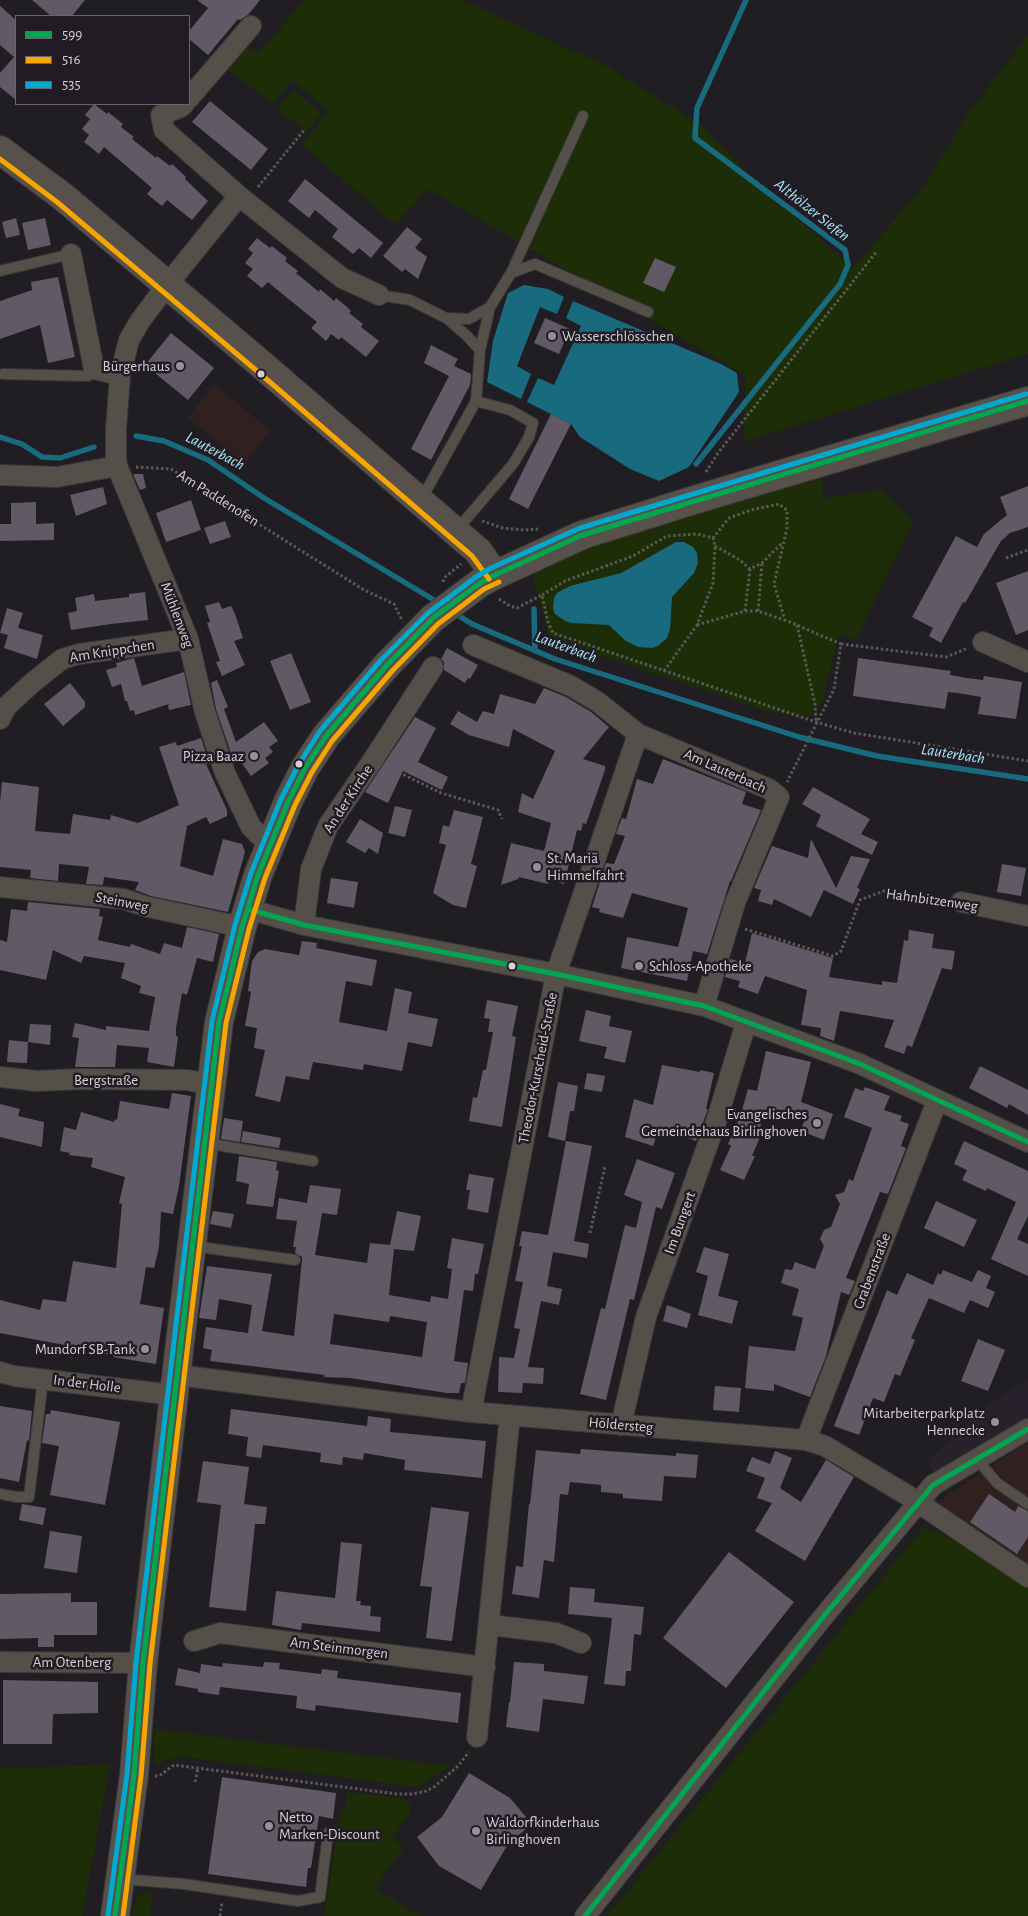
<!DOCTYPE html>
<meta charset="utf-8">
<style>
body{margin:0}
#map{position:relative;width:1028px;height:1916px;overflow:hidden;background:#201e22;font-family:"Alegreya Sans",sans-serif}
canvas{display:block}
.legend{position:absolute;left:15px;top:15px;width:175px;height:90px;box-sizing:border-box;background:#211c24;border:1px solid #69646b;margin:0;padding:6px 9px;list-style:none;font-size:15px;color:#d4d1d6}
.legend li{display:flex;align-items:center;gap:10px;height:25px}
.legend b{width:25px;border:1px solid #69646b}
</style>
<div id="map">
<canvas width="1028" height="1916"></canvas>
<ul class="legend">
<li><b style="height:6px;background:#00a651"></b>599</li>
<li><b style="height:6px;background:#f7a600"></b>516</li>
<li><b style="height:6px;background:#00a9ce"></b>535</li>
</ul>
</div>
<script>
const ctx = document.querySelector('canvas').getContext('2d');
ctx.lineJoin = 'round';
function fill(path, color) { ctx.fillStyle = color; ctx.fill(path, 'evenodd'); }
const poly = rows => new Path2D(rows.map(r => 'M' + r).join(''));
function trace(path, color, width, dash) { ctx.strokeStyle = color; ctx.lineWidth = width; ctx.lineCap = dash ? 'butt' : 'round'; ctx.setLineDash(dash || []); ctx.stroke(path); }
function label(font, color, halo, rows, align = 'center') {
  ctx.font = font + ' "Alegreya Sans",sans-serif'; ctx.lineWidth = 5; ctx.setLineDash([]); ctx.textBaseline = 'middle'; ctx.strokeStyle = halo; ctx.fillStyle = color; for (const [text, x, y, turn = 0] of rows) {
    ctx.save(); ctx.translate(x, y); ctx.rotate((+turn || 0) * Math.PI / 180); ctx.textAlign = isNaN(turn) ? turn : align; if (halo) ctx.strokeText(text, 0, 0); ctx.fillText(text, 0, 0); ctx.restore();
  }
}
fill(poly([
 [214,384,270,430,245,464,188,418],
 [1028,1442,1028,1567,936,1505,947,1495]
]), '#302020');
fill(poly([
 [1028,1378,1028,1418,935,1475,927,1461,984,1408]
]), '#27212c');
fill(poly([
 [305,0,463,0,606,66,701,125,767,192,853,268,925,184,967,115,1028,36,1028,354,743,442,746,376,428,189,395,224,302,145,328,111,292,80,273,104,225,67,243,45,259,52],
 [293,90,321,113,306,132,277,109],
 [821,477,824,499,880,489,913,522,856,640,839,634,822,701,810,717,765,711,550,639,531,569,653,522],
 [924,1527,955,1541,1028,1588,1028,1916,607,1916],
 [154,1729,451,1766,417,1787,178,1756,155,1765],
 [110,1765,82,1916,0,1916,0,1768],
 [347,1792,406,1799,410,1805,410,1812,396,1833,391,1836,404,1848,375,1888,420,1916,324,1916,340,1814,346,1806],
 [152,1891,150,1916,133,1916,137,1896]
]), '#1c2d07');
fill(poly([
 [524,285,548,289,564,297,557,314,540,307,517,366,531,374,521,399,487,382,493,341,508,293],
 [573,301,721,364,737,373,739,392,689,467,659,481,630,469,580,437,571,424,527,402,538,378,554,385,581,326,566,318],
 [676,542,684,542,693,547,697,553,698,563,694,573,672,597,670,629,667,638,658,646,652,648,638,647,626,641,609,625,572,623,565,621,555,614,553,609,554,598,557,593,570,586,621,573]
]), '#186a7e');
trace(poly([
 [136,436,164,441,208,460,264,498,439,603],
 [0,437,22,444,42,457,60,458,94,447],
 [696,464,840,284,848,265,845,250,695,138,697,108,746,0],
 [534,609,535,651],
 [453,612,472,624,555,659,799,737,877,756,1028,779]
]), '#186a7e', 5.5);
fill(poly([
 [32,0,85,0,72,16,51,16],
 [197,0,260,0,248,15,240,20,238,19,208,55,189,39,189,31,208,8],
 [0,6,16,20,16,100,0,87,0,73,14,57,0,45],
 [210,101,268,149,251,170,192,122],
 [94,104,107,114,108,112,123,124,121,127,134,137,132,139,156,158,157,156,170,166,172,164,186,177,185,179,208,201,192,220,167,200,162,206,147,194,152,188,104,147,99,154,84,142,89,135,82,129,90,119,85,115],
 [305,179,383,243,371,258,359,248,353,254,332,237,338,229,315,210,309,218,288,201],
 [16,218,20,235,6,238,2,222],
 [45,218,51,245,28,250,22,223],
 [407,227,422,239,415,248,427,257,418,279,405,269,402,272,383,256],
 [257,238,270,248,272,246,287,258,285,261,298,271,296,273,319,292,320,289,334,301,336,298,346,306,351,311,349,313,363,324,361,327,379,341,366,357,341,337,339,340,331,334,326,341,311,328,317,322,275,288,268,282,262,288,247,276,253,269,245,263,253,253,248,249],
 [655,258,676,267,664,292,643,283],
 [58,277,75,357,48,363,40,325,0,339,0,301,32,290,31,282],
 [545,318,570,329,559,354,534,343],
 [171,333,214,368,188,400,145,365],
 [431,345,458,359,454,366,471,374,470,385,431,460,411,449,449,376,424,363],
 [551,414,571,424,528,509,509,499],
 [133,474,143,474,146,488,140,490],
 [1028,486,1028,527,1010,533,1001,541,965,603,963,602,941,643,929,636,933,628,912,617,956,536,977,547,984,534,1007,515,1000,497],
 [103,487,107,504,76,516,70,495],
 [191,500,201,530,166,542,156,513],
 [36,502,36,524,54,523,54,540,0,541,0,524,11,524,11,503],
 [225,521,231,537,210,544,204,528],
 [1028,571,1028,630,1016,635,996,583],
 [145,592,148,620,111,624,71,630,68,613,77,611,75,598,94,594,95,601,129,597,129,594],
 [219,602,222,609,231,606,235,614,243,638,234,641,245,665,222,676,216,662,220,661,207,623,210,622,205,606],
 [7,608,23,613,18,628,43,635,37,659,4,648,8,635,0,633],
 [447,648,478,665,470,679,468,678,465,683,444,670,444,662,441,659],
 [291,653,311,702,290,710,270,661],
 [134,658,142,686,184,672,191,705,169,710,168,706,169,704,135,715,134,710,130,711,127,701,125,701,121,684,112,687,106,670,117,667,116,663],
 [858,658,951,671,950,675,967,678,983,680,984,676,1022,682,1016,719,978,714,981,697,964,694,948,692,945,709,853,696],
 [217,680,228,707,224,709,236,742,264,722,278,741,269,747,273,752,265,758,269,763,251,776,236,755,232,756,216,709,211,683],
 [70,683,85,702,85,707,63,726,44,704],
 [544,688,566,697,591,712,609,727,583,759,605,766,605,770,586,824,583,823,581,831,577,830,564,884,549,880,548,884,519,877,518,879,501,885,511,843,544,851,551,823,518,812,522,793,533,799,555,751,513,729,509,747,469,735,450,724,458,711,477,722,483,711,494,714,500,694,535,704],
 [415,717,436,728,418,762,448,777,442,790,403,771,388,803,365,792],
 [201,738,209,763,206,764,227,810,227,816,210,824,206,817,187,826,180,866,213,876,223,839,242,844,245,852,228,912,151,896,135,890,139,882,104,877,103,885,86,884,89,867,59,864,58,881,30,878,31,870,0,867,0,802,2,782,39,787,35,831,70,834,73,814,110,820,111,815,138,823,179,805,159,747,176,742,177,746],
 [663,759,746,792,742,804,761,810,731,881,730,881,707,954,693,951,687,981,621,968,627,937,678,947,688,908,632,893,623,918,599,912,600,909,592,907,606,863,614,864,625,836,616,834,622,818,626,819,637,779,653,784],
 [813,787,870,819,861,834,878,842,872,855,816,826,821,815,802,804],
 [395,806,412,810,405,837,388,833],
 [454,810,483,817,471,864,477,866,466,908,453,905,433,893,446,845,439,843,443,825,449,827],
 [360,819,383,833,378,854,369,848,365,853,346,842],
 [811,839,836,888,851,856,870,859,857,888,860,889,853,904,824,890,811,917,774,899,772,905,758,901,761,890,754,888,772,846,808,858],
 [1002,864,1026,868,1021,896,997,892],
 [331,878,358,882,354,908,327,903],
 [28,902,100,909,99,916,103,917,98,940,130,947,131,944,160,954,164,943,182,948,187,927,219,934,213,962,197,958,187,995,182,993,176,1028,176,1036,178,1037,174,1067,147,1062,149,1048,117,1045,115,1067,75,1067,79,1038,72,1037,75,1023,106,1030,106,1026,149,1031,155,997,139,993,141,986,121,978,125,963,84,956,81,963,53,950,46,980,0,970,0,940,7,942,11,909,27,911],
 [909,930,934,934,932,948,955,951,952,970,942,968,912,1047,907,1045,904,1054,884,1047,894,1020,840,1011,834,1041,820,1036,821,1028,801,1025,807,990,765,976,758,994,738,987,740,981,725,977,730,959,745,963,752,933,833,958,829,977,882,985,882,981,897,983,904,940,908,941],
 [302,941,317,943,316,948,377,960,372,986,346,981,339,1022,387,1031,395,988,412,992,408,1013,438,1019,432,1047,408,1042,402,1071,364,1064,363,1070,313,1062,309,1080,286,1076,280,1102,255,1096,265,1050,254,1048,257,1028,245,1026,251,992,248,991,252,961,258,952,265,949,299,955],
 [487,1000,518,1006,512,1036,516,1037,502,1127,469,1121,473,1097,477,1098,483,1070,486,1070,493,1032,488,1032,490,1019,484,1018],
 [586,1010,611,1016,609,1026,632,1031,625,1063,604,1058,607,1047,579,1041],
 [30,1024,51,1025,50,1045,28,1042],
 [9,1040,28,1042,27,1063,7,1062],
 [766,1051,811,1062,801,1102,833,1114,824,1140,801,1131,804,1121,763,1111,759,1136,760,1137,752,1156,755,1156,744,1180,720,1170,731,1146,728,1144,740,1117,748,1089,757,1091],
 [662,1065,700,1072,700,1070,714,1073,706,1109,708,1109,696,1141,659,1128,653,1146,625,1137,634,1099,653,1105],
 [980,1066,1028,1090,1028,1115,1009,1104,1007,1108,969,1088],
 [587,1073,605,1076,602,1092,584,1089],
 [558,1082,578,1086,574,1111,570,1111,565,1141,548,1137],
 [865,1087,890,1096,884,1110,902,1116,900,1121,909,1124,901,1146,906,1148,888,1194,880,1192,846,1278,855,1281,849,1295,841,1292,826,1356,810,1397,774,1384,774,1391,745,1388,749,1346,795,1351,803,1318,792,1315,799,1289,781,1283,785,1269,792,1270,795,1262,815,1269,824,1246,820,1239,824,1230,831,1227,840,1204,835,1195,844,1192,849,1179,853,1181,872,1128,844,1117,855,1088,863,1091],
 [172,1093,191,1096,179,1186,173,1214,161,1212,159,1247,154,1268,146,1267,140,1304,164,1308,156,1364,113,1357,114,1356,86,1349,0,1333,0,1300,40,1310,43,1299,66,1302,73,1261,116,1268,122,1204,119,1203,125,1177,91,1167,93,1158,69,1155,70,1153,60,1151,64,1127,76,1130,81,1112,114,1122,115,1119,117,1120,120,1101,169,1109],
 [0,1104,20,1109,18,1116,44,1122,42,1147,0,1137],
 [224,1118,243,1121,240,1142,221,1139],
 [243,1131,281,1138,279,1148,241,1142],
 [566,1141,592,1146,574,1241,589,1244,587,1258,553,1252,547,1286,562,1289,559,1305,541,1301,528,1367,544,1368,543,1384,523,1383,522,1393,498,1392,499,1357,514,1358,520,1329,514,1328,523,1282,515,1281,522,1246,519,1246,522,1231,548,1235],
 [964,1141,1028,1171,1028,1216,1017,1239,1028,1244,1028,1276,991,1259,1016,1202,987,1188,986,1191,962,1180,967,1170,954,1164],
 [239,1156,277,1162,276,1170,279,1171,273,1207,246,1204,249,1184,236,1181],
 [637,1159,675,1173,662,1209,656,1207,634,1300,630,1299,606,1400,580,1394,601,1308,605,1309,625,1225,636,1228,642,1202,624,1195],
 [469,1174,494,1178,488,1213,467,1209,470,1190,466,1190],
 [310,1185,341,1189,337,1215,322,1213,315,1255,367,1263,370,1243,390,1245,397,1211,421,1216,414,1251,394,1249,389,1295,430,1302,431,1296,448,1299,452,1269,447,1268,452,1238,484,1244,478,1274,475,1274,473,1291,464,1290,454,1361,468,1363,465,1383,461,1383,459,1393,447,1393,350,1378,324,1377,325,1375,210,1361,212,1350,203,1348,206,1327,248,1333,252,1305,219,1299,216,1320,199,1318,207,1266,272,1274,262,1331,294,1336,302,1260,302,1257,295,1253,296,1247,293,1247,297,1221,276,1219,279,1198,307,1203],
 [334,1314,389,1322,390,1316,427,1322,422,1357,330,1344],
 [936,1201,977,1220,964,1247,924,1228],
 [213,1211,234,1214,231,1228,210,1224],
 [704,1247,729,1254,718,1296,738,1301,732,1324,698,1315,708,1276,696,1272],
 [943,1270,972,1282,978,1270,991,1276,986,1288,995,1292,988,1308,970,1300,964,1313,929,1298,911,1338,915,1340,900,1376,895,1374,884,1402,873,1398,859,1435,834,1426,887,1290,897,1295,907,1273,933,1285,938,1273,941,1275],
 [667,1305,691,1314,687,1328,663,1321],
 [978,1339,1005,1350,988,1391,961,1381],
 [715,1386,741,1388,739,1412,713,1410],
 [0,1406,32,1411,29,1441,27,1440,19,1482,0,1478],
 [231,1409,367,1426,368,1416,391,1419,390,1432,486,1441,482,1478,404,1470,405,1460,364,1453,363,1460,343,1457,342,1465,320,1462,321,1453,263,1445,261,1458,246,1456,248,1437,228,1434],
 [51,1410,120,1422,105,1505,50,1495,59,1446,42,1443,46,1414,50,1414],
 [581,1449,676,1456,676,1453,698,1455,696,1478,664,1476,662,1501,623,1498,623,1494,601,1492,601,1485,570,1482,568,1495,560,1494,554,1562,544,1560,539,1598,512,1594,516,1566,523,1567,529,1504,530,1504,536,1450,580,1454],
 [775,1451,792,1458,780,1488,801,1502,826,1460,854,1477,805,1561,755,1531,772,1503,757,1498,765,1478,746,1471,752,1457,770,1464],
 [203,1461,249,1467,244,1504,267,1507,265,1524,255,1524,246,1611,209,1607,221,1505,197,1502],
 [989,1494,1015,1512,1018,1506,1028,1511,1028,1537,1017,1554,970,1522],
 [22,1504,46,1508,43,1525,19,1520],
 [431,1507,469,1512,452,1641,426,1638,432,1587,420,1586],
 [50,1531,82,1536,77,1573,44,1568],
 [341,1542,362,1544,356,1601,361,1601,360,1605,371,1606,370,1616,381,1617,380,1632,302,1623,301,1630,272,1625,276,1591,335,1598],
 [729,1552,794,1602,726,1688,663,1638],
 [570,1587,595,1589,594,1602,644,1607,641,1635,634,1634,631,1671,626,1671,625,1686,604,1684,612,1618,568,1614],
 [71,1593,71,1602,97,1602,97,1635,54,1635,54,1647,38,1647,38,1638,0,1639,0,1594],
 [264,1662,280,1663,279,1669,321,1674,322,1669,338,1671,337,1678,461,1693,458,1723,316,1705,315,1711,296,1708,297,1696,220,1687,219,1695,198,1692,198,1689,175,1685,178,1668,200,1673,201,1664,222,1667,223,1663,263,1667],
 [514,1662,544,1664,544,1671,588,1676,584,1704,543,1699,539,1732,506,1727,509,1702,510,1702],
 [3,1680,98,1682,98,1713,53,1714,52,1744,3,1744],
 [469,1773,510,1798,532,1824,508,1844,481,1890,439,1866,417,1837,442,1817],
 [222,1777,336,1793,333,1819,319,1816,311,1868,308,1868,306,1887,208,1874]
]), '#615a66');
const lane = poly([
 [0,271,71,254],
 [511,273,535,264,648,312],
 [379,295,410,300,446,318,469,319,490,307],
 [446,318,466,335,480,350],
 [3,374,88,376,94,369],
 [476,401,480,350,490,307,511,273,583,116],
 [421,500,476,401,510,410,533,423,529,437,513,464,456,531],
 [205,1143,313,1161],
 [192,1246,295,1260],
 [976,1458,997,1483,1028,1504],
 [0,1494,17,1497,29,1497,43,1379],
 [121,1879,184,1884,298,1901,320,1897,328,1833]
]);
const street = poly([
 [189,98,251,26],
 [184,104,181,107,161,115,164,130,239,196,342,278,379,295],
 [239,196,167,285,140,321,129,340,120,375,116,430,116,459,117,466,188,639,205,712,225,773,251,827,270,846],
 [71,254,94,369,120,375],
 [0,475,57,477,117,466],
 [983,642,1028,662],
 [473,645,571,686,598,702,638,734,769,789,779,797,735,903,704,1006],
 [0,719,6,707,32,683,62,659,79,654,188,639],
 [0,887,123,899,148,907,242,927],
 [961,902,1028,916],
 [248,909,304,925,556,974,704,1006,860,1064,1028,1142],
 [304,925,311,869,328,826,373,760,433,667],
 [0,1077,37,1081,82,1079,188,1080,211,1085],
 [0,1372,14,1376,174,1395],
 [177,1375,471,1412,806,1440,825,1446,907,1495,1028,1577],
 [471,1412,556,974,638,734],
 [621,1425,646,1317,718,1116,746,1023],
 [806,1440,937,1101],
 [490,1625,556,1633,581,1643],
 [194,1641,220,1633,485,1667],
 [0,1662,143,1663],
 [477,1737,510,1415],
 [585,1916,819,1622,933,1485,1028,1429]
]);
const secondary = poly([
 [0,150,62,196,262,365,478,551,495,575],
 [115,1916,134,1775,143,1663,181,1334,219,1022,242,927,258,875,288,802,305,768,326,736,387,665,433,618,480,583,495,575,582,535,694,500,1028,401]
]);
trace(lane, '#39383a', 12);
trace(street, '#39383a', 22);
trace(secondary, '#39383a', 30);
trace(poly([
 [258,187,304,130],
 [136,467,171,469,364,590,394,604,402,620],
 [706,472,718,453,877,251],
 [482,521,503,528,524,530,539,529],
 [715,546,740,560,750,569,762,563,782,543],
 [1006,558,1028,550],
 [443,582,444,578,461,564],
 [542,595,565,581,633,556,667,536,697,534,713,538,729,518,751,510,779,504,787,510,787,528,774,584,785,620,841,644,834,689,787,782],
 [499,599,510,606,517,608,542,595,548,622,553,633,816,722,854,733,1028,761],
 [745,611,750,569],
 [758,611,762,564],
 [697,625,745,611,758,611,784,620],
 [797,625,815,704,816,721],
 [841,644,946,657,968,648],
 [664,671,697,625,713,583,715,546,713,538],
 [390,768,441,793,498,810,502,819],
 [745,929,833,956,841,951,860,900,884,891,943,900],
 [590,1233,605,1166],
 [155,1776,159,1776,174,1765,397,1794,411,1794,424,1792,434,1787,458,1766,469,1752],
 [195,1782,198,1768],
 [220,1916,222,1902]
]), '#5c5856', 3, [2.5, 2.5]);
trace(lane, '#554f49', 10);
trace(street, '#554f49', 20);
trace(secondary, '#58504a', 28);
trace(poly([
 [248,909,304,925,556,974,704,1006,860,1064,1028,1142],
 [115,1916,134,1775,143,1663,219,1022,242,927,258,875,288,802,305,768,326,736,387,665,433,618,480,583,495,575,582,535,1028,401],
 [585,1916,819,1622,933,1485,1028,1429]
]), '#00a651', 5);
trace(poly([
 [0,159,57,202,257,371,472,556,489,579],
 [123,1916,141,1776,150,1664,226,1023,249,929,265,878,295,805,312,772,332,741,393,670,438,624,484,589,499,582]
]), '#f7a600', 5);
trace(poly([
 [108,1915,127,1774,136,1662,212,1021,235,925,251,873,281,799,299,764,320,731,381,660,428,613,476,577,491,568,580,528,1026,394]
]), '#00a9ce', 5);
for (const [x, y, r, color] of [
 [552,336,5,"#959297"],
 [180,366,5,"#959297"],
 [261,374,4.5,"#d4d1d6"],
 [254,756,5,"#959297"],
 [299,764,4.5,"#d4d1d6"],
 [537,867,5,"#959297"],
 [512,966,4.5,"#d4d1d6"],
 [639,966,5,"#959297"],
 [817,1123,5,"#959297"],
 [145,1349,5,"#959297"],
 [995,1422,5,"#959297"],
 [269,1826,5,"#959297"],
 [476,1831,5,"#959297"]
]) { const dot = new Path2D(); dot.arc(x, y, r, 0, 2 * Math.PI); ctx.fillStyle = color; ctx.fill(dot); trace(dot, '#211c24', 2); }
label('15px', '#d4d1d6', '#211c24', [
 ["Wasserschlösschen",562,336],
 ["Bürgerhaus",170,366,"right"],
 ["Pizza Baaz",244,756,"right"],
 ["St. Mariä",547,858],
 ["Himmelfahrt",547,875],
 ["Schloss-Apotheke",649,966],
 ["Evangelisches",807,1114,"right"],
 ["Gemeindehaus Birlinghoven",807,1131,"right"],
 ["Mundorf SB-Tank",135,1349,"right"],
 ["Mitarbeiterparkplatz",985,1413,"right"],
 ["Hennecke",985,1430,"right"],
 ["Netto",279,1817],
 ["Marken-Discount",279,1834],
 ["Waldorfkinderhaus",486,1822],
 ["Birlinghoven",486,1839]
], 'left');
label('15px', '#d4d1d6', '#211c24', [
 ["Am Paddenofen",218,498,32],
 ["Mühlenweg",177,615,69],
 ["Am Knippchen",112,651,-9],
 ["Am Lauterbach",725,771,24],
 ["An der Kirche",348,799,-57],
 ["Hahnbitzenweg",932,900,8],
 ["Steinweg",122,902,11],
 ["Theodor-Kurscheid-Straße",538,1068,-79],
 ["Bergstraße",106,1080],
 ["Im Bungert",680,1223,-70],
 ["Grabenstraße",872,1271,-69],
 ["In der Holle",87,1384,7],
 ["Höldersteg",621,1425,5],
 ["Am Steinmorgen",339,1648,7],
 ["Am Otenberg",72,1662]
]);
label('italic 16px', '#a8e8fb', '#211c24', [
 ["Althölzer Siefen",812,210,38],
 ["Lauterbach",215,451,28],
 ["Lauterbach",566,647,20],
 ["Lauterbach",953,754,9]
]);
</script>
